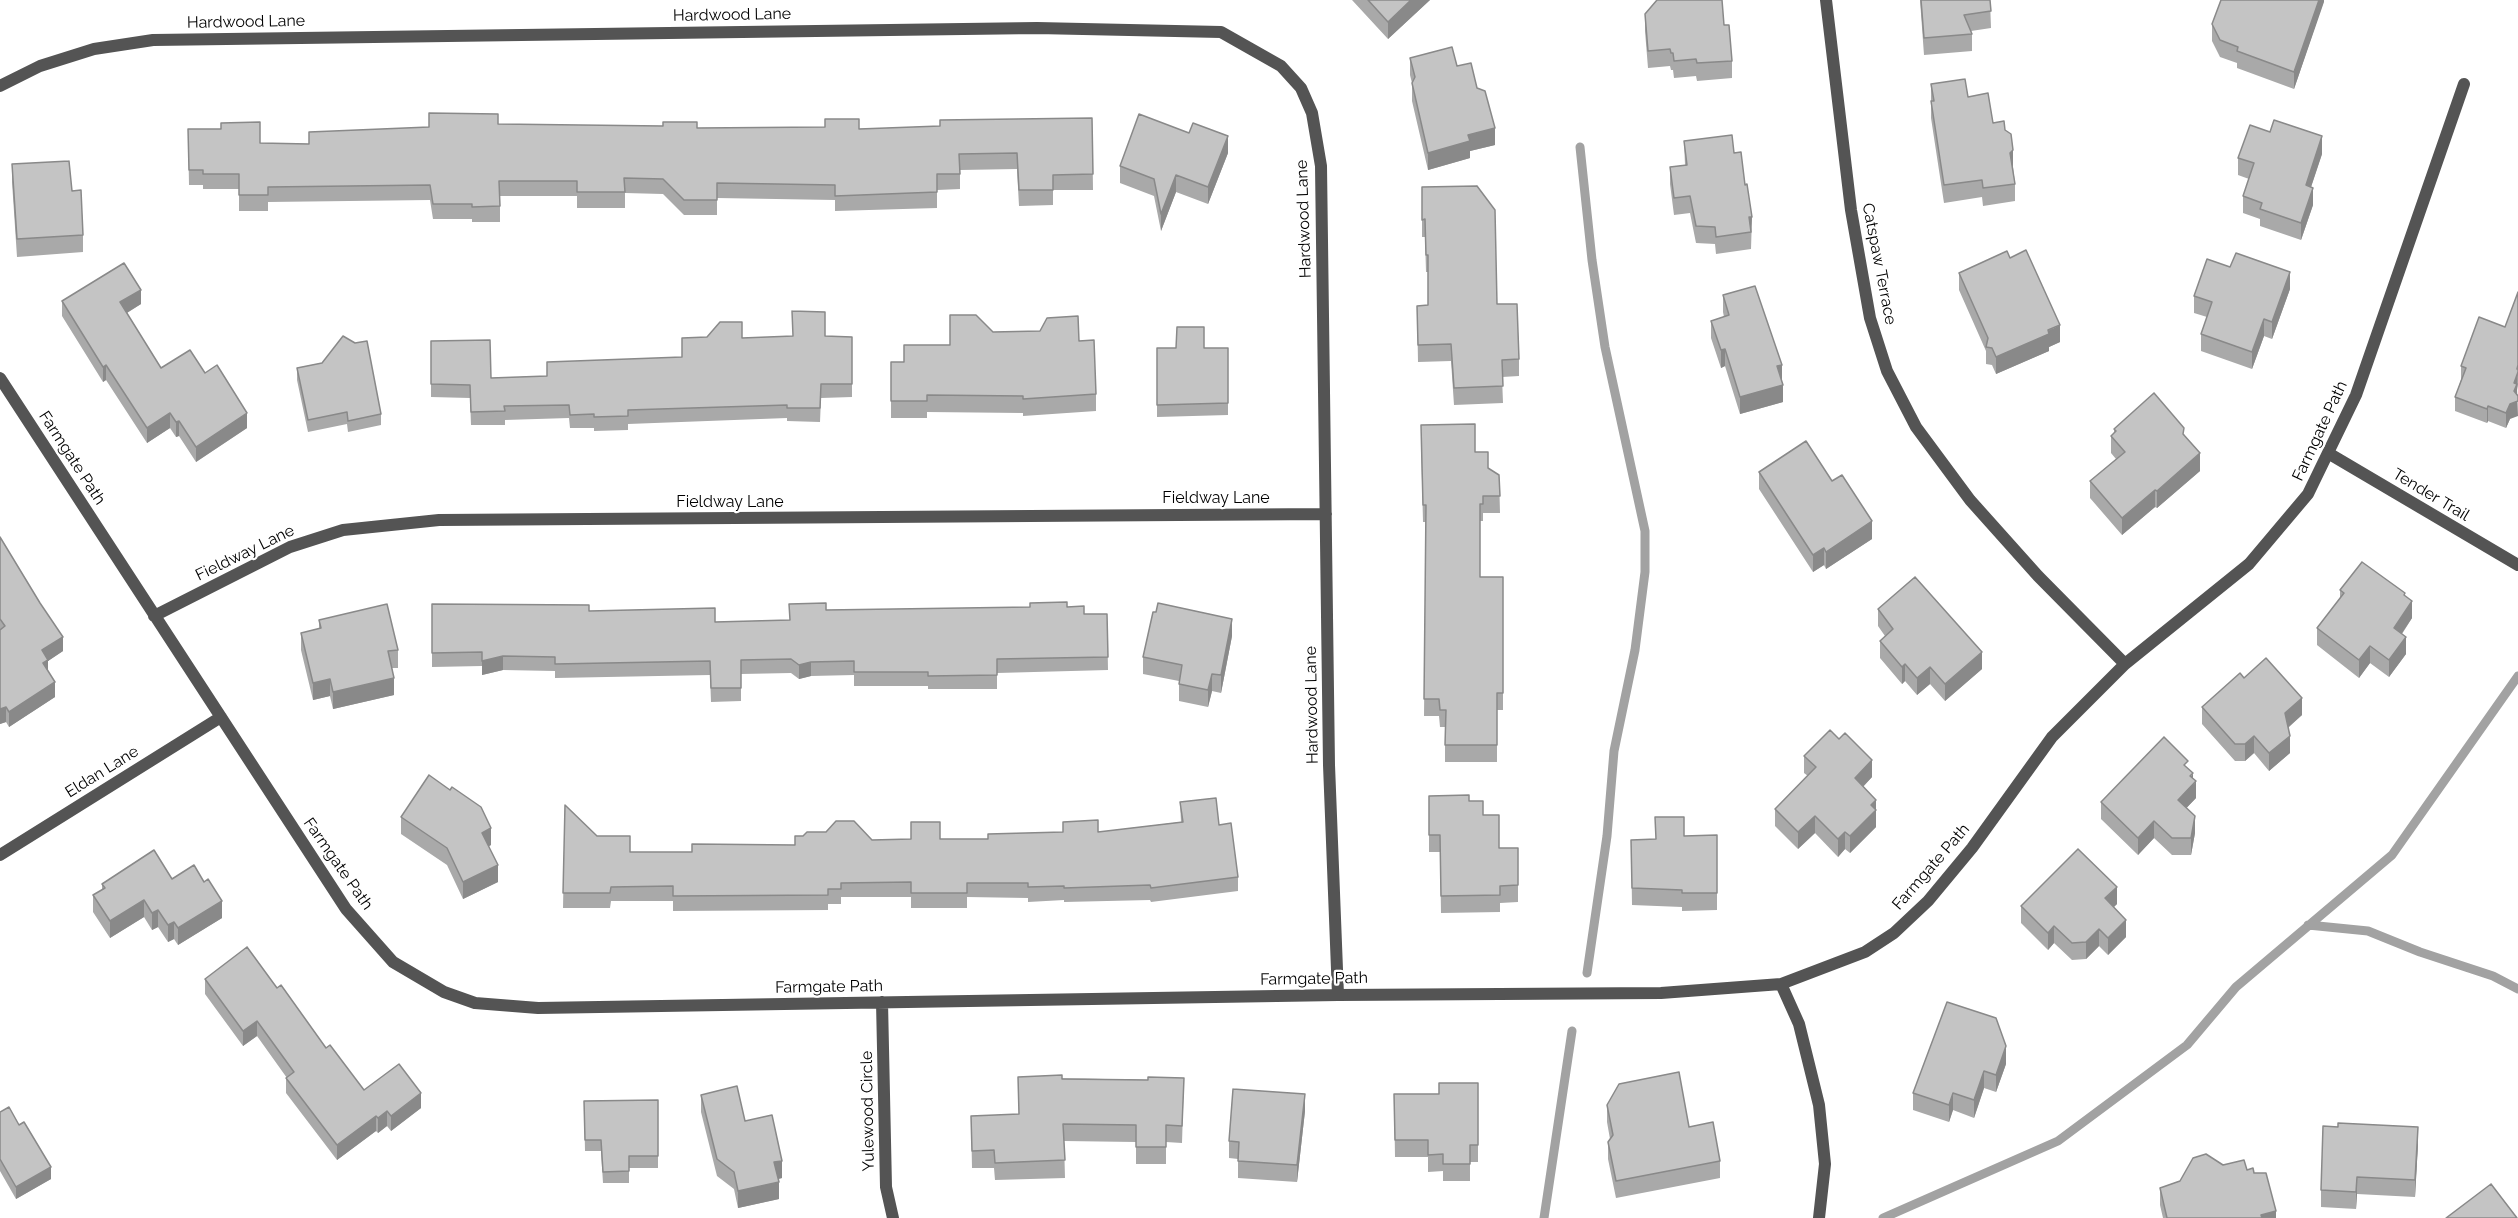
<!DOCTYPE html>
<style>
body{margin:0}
canvas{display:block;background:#fff}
</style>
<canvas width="2518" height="1218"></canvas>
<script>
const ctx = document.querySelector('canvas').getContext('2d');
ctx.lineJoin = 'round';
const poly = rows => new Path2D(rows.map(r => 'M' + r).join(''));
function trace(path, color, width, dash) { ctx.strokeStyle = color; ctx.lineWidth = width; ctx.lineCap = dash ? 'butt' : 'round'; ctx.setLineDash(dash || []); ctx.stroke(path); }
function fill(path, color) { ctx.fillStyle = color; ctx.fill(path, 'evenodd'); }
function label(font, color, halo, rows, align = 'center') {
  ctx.font = font + ' Raleway,sans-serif'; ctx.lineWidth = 4.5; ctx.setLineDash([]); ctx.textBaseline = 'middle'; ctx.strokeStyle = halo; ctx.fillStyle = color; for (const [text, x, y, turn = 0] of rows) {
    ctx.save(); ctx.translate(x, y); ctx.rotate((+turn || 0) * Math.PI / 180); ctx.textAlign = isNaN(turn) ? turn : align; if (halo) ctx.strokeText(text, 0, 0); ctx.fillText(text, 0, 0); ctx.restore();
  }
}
trace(poly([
 [1580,147,1592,260,1605,347,1645,531,1645,572,1635,650,1614,751,1607,836,1587,973],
 [2308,925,2368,931,2420,952,2493,976,2518,989],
 [1544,1218,1572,1031],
 [1883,1218,2058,1141,2187,1045,2236,987,2392,855,2518,676]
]), '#a2a2a2', 9);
trace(poly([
 [1826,0,1851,210,1870,318,1887,371,1916,427,1970,500,2038,576,2125,664],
 [0,86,40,66,94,49,153,40,1037,28,1221,32,1281,66,1301,88,1312,113,1321,166,1329,765,1338,995],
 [0,378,346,909,393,962,444,992,475,1003,538,1008,1338,995,1661,993,1781,984,1865,952,1894,933,1928,901,1972,848,2052,737,2125,664,2249,564,2308,494,2356,395,2464,84],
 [2328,453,2518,565],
 [154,616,290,547,343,530,439,520,1326,514],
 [0,855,221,717],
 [1781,984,1799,1024,1819,1105,1825,1164,1819,1218],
 [882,1002,886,1187,893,1218]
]), '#545454', 12);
fill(poly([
 [1352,0,1430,0,1388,39],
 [1920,0,1990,0,1991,28,1971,31,1972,34,1972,51,1924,55],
 [2324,0,2294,89,2237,68,2237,63,2220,57,2212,41,2212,24],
 [1645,14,1724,25,1732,61,1732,78,1697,81,1696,76,1674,78,1673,70,1671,70,1670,66,1648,68,1645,31],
 [1410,58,1457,66,1477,88,1495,145,1470,151,1470,158,1428,170,1412,101,1412,83,1410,75],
 [1931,84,1968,97,1993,123,2005,130,2013,167,2015,184,2015,201,1983,206,1982,197,1944,203,1931,118],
 [1092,118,1093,190,1053,190,1053,205,1019,206,1017,169,960,170,960,189,937,190,937,208,835,211,835,200,717,198,717,215,684,215,663,194,625,193,625,208,577,208,577,196,500,196,500,222,472,222,472,219,433,219,430,200,268,202,268,211,239,211,239,189,203,189,203,185,189,185,188,129,260,143,309,144,498,124,697,128,859,129,940,126],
 [1684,141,1734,153,1745,185,1752,217,1751,249,1716,254,1715,244,1696,243,1690,213,1674,215,1670,184,1670,167,1685,165],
 [1228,153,1208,204,1176,192,1161,231,1154,196,1120,183,1120,166],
 [2322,154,2311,187,2313,205,2301,240,2260,226,2260,219,2243,213,2243,196,2249,179,2238,175,2238,158],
 [12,164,72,191,83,235,83,252,17,257,12,182],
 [1422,187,1497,304,1519,359,1519,376,1502,377,1503,403,1454,405,1451,361,1418,362,1417,306,1428,305,1428,272,1426,272,1425,237,1422,237],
 [2010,258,2060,342,2049,347,2049,351,1996,374,1992,365,1986,364,1986,351,1959,290,1959,273],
 [2290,289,2272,339,2264,336,2252,369,2201,351,2201,334,2207,317,2194,313,2194,296],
 [2518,292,2518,386,2510,419,2506,428,2488,421,2487,423,2455,411,2455,397,2461,380,2461,366,2505,327],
 [1723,295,1782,381,1783,402,1740,414,1725,366,1721,368,1711,338,1711,321,1724,317,1723,312],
 [62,301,141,304,127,313,161,368,205,373,247,428,196,462,179,436,176,437,170,428,147,443,106,380,103,382,62,316],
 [993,332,1079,341,1096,394,1096,411,1023,416,1023,413,927,412,927,418,891,418,891,362,904,362,904,345,950,345],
 [825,336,852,337,852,397,821,398,820,422,787,421,787,418,628,424,628,430,594,431,594,428,570,428,569,418,505,420,505,425,471,425,470,398,431,397,431,341,491,378,547,376,682,357,742,338],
 [1157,348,1228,348,1228,415,1157,417],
 [297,368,381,414,381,425,348,432,347,424,308,432,297,380],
 [2114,429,2184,434,2200,471,2157,508,2155,507,2122,535,2090,498,2090,481,2116,459,2111,453,2111,436,2114,433],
 [1421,442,1475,452,1488,468,1499,475,1500,513,1483,513,1483,521,1480,521,1480,577,1503,577,1503,710,1497,710,1497,762,1445,762,1445,727,1440,727,1439,716,1424,716,1426,522,1423,522],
 [1759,472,1832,481,1872,539,1826,569,1824,565,1813,572,1759,489],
 [0,537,63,651,48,661,48,672,55,697,9,727,6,722,0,724],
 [2340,590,2405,596,2412,618,2402,634,2406,654,2389,677,2370,663,2359,678,2317,645,2317,628,2340,598],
 [432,604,589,611,715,622,789,620,826,610,1067,607,1084,614,1107,614,1108,670,997,673,997,689,928,689,928,686,854,686,854,675,811,676,799,679,791,673,741,674,741,701,711,702,710,675,555,678,555,671,503,670,482,675,482,666,432,667],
 [1878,609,1982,669,1945,701,1930,684,1917,695,1905,681,1902,684,1880,658,1880,641,1885,636,1878,626],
 [319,620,398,650,398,668,392,668,394,695,333,709,330,696,313,700,301,650,301,633,319,629],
 [1232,636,1221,693,1212,691,1208,707,1179,701,1179,681,1143,674,1143,657],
 [2244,678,2302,715,2288,728,2290,753,2269,771,2254,753,2245,761,2235,761,2202,724,2202,707],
 [1804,756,1872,777,1863,787,1876,800,1876,827,1850,853,1845,849,1838,857,1815,833,1798,849,1775,826,1775,809,1808,776,1804,773],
 [2188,769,2193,778,2196,798,2186,808,2195,833,2191,855,2172,855,2154,838,2138,855,2101,819,2101,802],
 [450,790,491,845,489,846,498,882,463,899,447,865,401,834,401,817],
 [1429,796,1469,801,1483,815,1499,848,1518,848,1518,902,1500,903,1500,912,1441,913,1440,852,1429,852],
 [1180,802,1219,825,1238,877,1238,891,1151,902,1150,900,1064,902,1064,900,1028,902,1028,898,967,897,967,908,911,908,911,897,841,897,841,904,828,904,828,910,673,911,673,901,611,901,610,908,563,908,565,805,597,836,630,852,692,852,872,840,940,839,988,839,1098,832,1181,822],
 [1717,835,1717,910,1682,911,1682,907,1632,905,1631,840,1655,839,1684,836],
 [172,879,222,918,178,945,174,939,168,942,158,927,152,930,144,917,110,938,93,912,93,895,102,890,102,884],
 [2117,904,2114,907,2126,937,2108,955,2099,946,2086,959,2072,960,2054,943,2048,950,2021,923,2021,906],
 [205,979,277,988,326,1048,364,1090,421,1108,391,1131,387,1126,378,1133,376,1131,337,1160,286,1093,286,1078,287,1078,257,1036,243,1046,205,994],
 [2006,1064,1996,1092,1984,1088,1974,1118,1953,1110,1949,1122,1913,1110,1913,1093],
 [1018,1077,1148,1080,1184,1078,1182,1143,1166,1142,1166,1164,1136,1164,1136,1142,1064,1141,1065,1178,995,1180,994,1168,972,1168,971,1116,1019,1114],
 [1478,1083,1478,1162,1470,1162,1470,1181,1443,1181,1443,1171,1428,1172,1428,1157,1395,1157,1394,1094,1439,1094],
 [701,1095,745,1121,782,1178,778,1179,779,1199,738,1208,734,1189,717,1176,701,1112],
 [658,1100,658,1168,629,1168,629,1183,603,1183,601,1151,585,1151,584,1101],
 [1607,1105,1689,1127,1720,1161,1720,1178,1616,1198,1608,1159,1608,1142,1610,1139,1607,1122],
 [1305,1111,1297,1182,1238,1178,1238,1159,1229,1158,1229,1141],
 [0,1112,51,1179,16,1199,0,1171],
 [2418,1144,2415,1197,2357,1194,2356,1209,2321,1207,2321,1190],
 [2223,1165,2247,1170,2254,1173,2276,1218,2163,1218,2160,1205,2160,1188]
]), '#a9a9a9');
fill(poly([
 [1411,0,1430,0,1388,39,1388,22],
 [2319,0,2324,0,2324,2,2294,89,2294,72],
 [1495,128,1495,145,1470,151,1470,158,1428,170,1428,153,1468,135],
 [1228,136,1228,153,1208,204,1208,187],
 [2322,136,2322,154,2306,202,2306,185],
 [2013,150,2013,167,2010,170,2010,153],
 [1176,175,1176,192,1161,231,1161,214],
 [2313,188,2313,205,2301,240,2301,223],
 [1749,217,1752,217,1751,234,1751,232],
 [2290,272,2290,289,2272,339,2272,322],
 [141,290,141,304,120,317,120,302],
 [2264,319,2264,336,2252,369,2252,352],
 [2060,325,2060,342,2049,347,2049,351,1996,374,1996,357],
 [1725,349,1725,366,1721,368,1721,350],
 [106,365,106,380,103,382,103,367],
 [1782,365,1782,382,1777,366],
 [2518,365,2517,388,2518,416,2510,419,2506,428,2506,413],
 [1783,385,1783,402,1740,414,1740,397],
 [2488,406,2488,421,2487,423,2487,409],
 [170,413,170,428,147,443,147,428],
 [247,413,247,428,196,462,196,447],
 [179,421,179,436,176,437,176,422],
 [2200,453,2200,471,2157,508,2157,491],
 [2155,490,2155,507,2122,535,2122,518],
 [1872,521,1872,539,1826,569,1826,552],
 [1824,548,1824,565,1813,572,1813,555],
 [2412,601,2412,618,2394,645,2394,628],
 [1232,619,1232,636,1221,693,1221,675],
 [63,637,63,651,48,661,48,674,43,678,42,650],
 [2406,637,2406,654,2389,677,2389,660],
 [2370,646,2370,663,2359,678,2359,660],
 [1982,652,1982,669,1945,701,1945,684],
 [503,656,503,670,482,675,482,661],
 [811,662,811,676,799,679,799,665],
 [1905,664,1905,681,1902,684,1902,667],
 [1930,667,1930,684,1917,695,1917,678],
 [1212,674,1212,691,1208,707,1208,690],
 [394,678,394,695,333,709,333,692],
 [330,679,330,696,313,700,313,683],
 [55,682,55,697,9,727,9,712],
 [2302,698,2302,715,2285,730,2285,713],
 [6,707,6,722,0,724,0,709],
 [2254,736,2254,753,2245,761,2245,744],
 [2290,736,2290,753,2269,771,2269,753],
 [1872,760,1872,777,1855,795,1855,778],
 [2193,773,2193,785,2196,781,2196,798,2178,817,2178,800],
 [1876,800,1876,827,1850,853,1850,836,1871,805],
 [1815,816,1815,833,1798,849,1798,832],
 [2195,816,2195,833,2191,855,2191,838],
 [2154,821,2154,838,2138,855,2138,838],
 [491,828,491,845,482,850,482,833],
 [1845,832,1845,849,1838,857,1838,839],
 [498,865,498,882,463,899,463,882],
 [2117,887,2117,904,2105,915,2105,898],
 [144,900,144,917,110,938,110,921],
 [222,901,222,918,178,945,178,928],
 [158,910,158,927,152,930,152,913],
 [2126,920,2126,937,2108,955,2108,938],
 [174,922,174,939,168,942,168,925],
 [2054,926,2054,943,2048,950,2048,933],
 [2099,929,2099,946,2086,959,2086,942],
 [257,1021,257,1036,243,1046,243,1031],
 [2006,1046,2006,1064,1996,1092,1996,1075],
 [1984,1071,1984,1088,1974,1118,1974,1100],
 [421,1093,421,1108,391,1131,391,1116],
 [1953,1093,1953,1110,1949,1122,1949,1105],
 [1305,1094,1305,1111,1297,1182,1297,1165],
 [387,1111,387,1126,378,1133,378,1118],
 [376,1116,376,1131,337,1160,337,1145],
 [2418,1127,2418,1144,2415,1197,2415,1180],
 [782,1161,782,1178,774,1180,774,1162],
 [51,1167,51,1179,16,1199,16,1187],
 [2357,1177,2357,1194,2356,1209,2356,1192],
 [779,1182,779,1199,738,1208,738,1191],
 [2276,1211,2276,1218,2261,1218,2261,1215]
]), '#898989');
const building = poly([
 [1368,0,1411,0,1388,22,1368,0],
 [1657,0,1722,0,1724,25,1729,25,1732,61,1697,63,1696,59,1674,61,1673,53,1671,53,1670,49,1648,51,1645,14,1657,0],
 [1921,0,1990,0,1991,11,1964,15,1972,34,1924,38,1921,0],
 [2221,0,2319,0,2294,72,2237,51,2238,47,2220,40,2212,24,2221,0],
 [1452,47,1457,66,1471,63,1477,88,1485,91,1495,128,1468,135,1470,141,1428,153,1412,83,1415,77,1410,58,1452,47],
 [1965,79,1968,97,1988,93,1993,123,2004,121,2005,130,2011,134,2013,150,2010,153,2015,184,1983,188,1982,180,1944,185,1931,101,1934,101,1931,84,1965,79],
 [429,113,498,114,498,124,663,126,663,122,697,122,697,128,825,127,825,119,859,119,859,129,940,126,940,120,1092,118,1093,174,1053,175,1053,190,1019,190,1017,153,959,154,960,174,937,174,937,192,835,196,835,185,717,183,717,200,684,200,663,179,624,178,625,192,577,192,577,181,499,181,500,206,472,207,472,204,433,204,430,185,268,187,268,195,239,195,239,174,203,174,203,170,189,170,188,129,221,129,221,123,260,122,260,143,309,144,309,132,429,127,429,113],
 [1139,114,1189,133,1193,123,1228,136,1208,187,1176,175,1161,214,1154,179,1120,166,1139,114],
 [2274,120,2322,136,2306,185,2313,188,2301,223,2260,209,2262,203,2243,196,2254,163,2238,158,2250,125,2270,132,2274,120],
 [1732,135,1734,153,1741,152,1745,185,1747,184,1752,217,1749,217,1751,232,1716,237,1715,227,1696,226,1690,196,1674,198,1670,167,1687,165,1684,141,1732,135],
 [69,161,72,191,81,190,83,235,17,239,12,164,69,161],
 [1477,186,1495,210,1497,304,1517,304,1519,359,1502,360,1503,386,1454,388,1451,344,1418,345,1417,306,1428,305,1428,255,1426,255,1425,219,1422,220,1422,187,1477,186],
 [2026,250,2060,325,2048,330,2049,334,1996,357,1992,348,1986,347,1988,338,1959,273,2007,251,2010,258,2026,250],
 [2236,253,2290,272,2272,322,2264,319,2252,352,2201,334,2212,302,2194,296,2207,259,2230,267,2236,253],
 [124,263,141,290,120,302,161,368,190,350,205,373,217,365,247,413,196,447,179,421,176,422,170,413,147,428,106,365,103,367,62,301,124,263],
 [1755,286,1782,365,1777,366,1783,385,1740,397,1725,349,1721,350,1711,321,1729,315,1723,295,1755,286],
 [2518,292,2518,365,2517,369,2518,369,2518,372,2514,383,2517,384,2514,391,2518,396,2518,401,2510,404,2506,413,2488,406,2487,409,2455,397,2466,368,2461,366,2479,317,2505,327,2518,292],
 [792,311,825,312,825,336,852,337,852,384,821,384,820,408,787,408,787,405,628,410,628,416,594,417,594,414,570,415,569,405,504,406,505,411,471,412,470,385,431,384,431,341,490,340,491,378,547,376,547,362,682,357,682,338,707,337,720,322,742,322,742,338,793,336,792,311],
 [950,315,976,315,993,332,1040,331,1047,318,1078,316,1079,341,1094,340,1096,394,1023,399,1023,396,927,395,927,401,891,401,891,362,904,362,904,345,950,345,950,315],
 [1177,327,1204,327,1204,348,1228,348,1228,403,1157,405,1157,348,1176,348,1177,327],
 [343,336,355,343,367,341,381,414,348,421,347,412,308,420,297,368,322,363,343,336],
 [2154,393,2184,428,2183,434,2200,453,2157,491,2155,490,2122,518,2090,481,2125,452,2111,436,2116,431,2114,429,2154,393],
 [1475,424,1475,452,1488,452,1488,468,1499,475,1500,496,1483,496,1483,504,1480,504,1480,577,1503,577,1503,693,1497,693,1497,745,1445,745,1446,710,1440,710,1439,699,1424,699,1426,505,1423,505,1421,425,1475,424],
 [1806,441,1832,481,1842,475,1872,521,1826,552,1824,548,1813,555,1759,472,1806,441],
 [0,537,40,603,63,637,42,650,48,660,43,663,55,682,9,712,6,707,0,709,0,630,5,626,0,619,0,537],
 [2362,562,2405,593,2404,595,2412,601,2394,628,2406,637,2389,660,2370,646,2359,660,2317,628,2344,593,2340,590,2362,562],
 [1915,577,1982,652,1945,684,1930,667,1917,678,1905,664,1902,667,1880,641,1893,629,1878,609,1915,577],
 [1067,602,1067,607,1084,606,1084,614,1107,614,1108,657,997,659,997,675,928,676,928,672,854,672,854,661,811,662,799,665,791,659,741,660,741,688,711,688,710,661,555,664,555,657,503,656,482,661,482,652,432,653,432,604,589,605,589,611,715,608,715,622,790,620,789,604,826,603,826,610,1030,607,1030,603,1067,602],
 [1158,603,1232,619,1221,675,1212,674,1208,690,1179,684,1182,665,1143,657,1153,612,1156,612,1158,603],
 [387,604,398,650,388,651,394,678,333,692,330,679,313,683,301,633,321,628,319,620,387,604],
 [2266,658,2302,698,2285,713,2290,736,2269,753,2254,736,2245,744,2235,744,2202,707,2240,673,2244,678,2266,658],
 [1830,730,1839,739,1845,733,1872,760,1855,778,1876,800,1871,805,1876,810,1850,836,1845,832,1838,839,1815,816,1798,832,1775,809,1816,767,1804,756,1830,730],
 [2164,737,2188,761,2184,765,2193,773,2190,776,2196,781,2178,800,2195,816,2191,838,2172,838,2154,821,2138,838,2101,802,2164,737],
 [429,775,450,790,452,787,481,807,491,828,482,833,498,865,463,882,447,848,401,817,429,775],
 [1469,795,1469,801,1483,801,1483,815,1499,815,1499,848,1518,848,1518,885,1500,886,1500,895,1441,896,1440,835,1429,835,1429,796,1469,795],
 [1216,798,1219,825,1231,823,1238,877,1151,888,1150,885,1064,888,1064,886,1028,887,1028,883,967,883,967,893,911,893,911,882,841,883,841,889,828,889,828,895,673,896,673,886,611,887,610,893,563,893,565,805,597,836,630,836,630,852,692,852,692,844,795,845,795,836,803,836,807,832,826,832,836,821,854,821,872,840,911,839,911,822,940,822,940,839,988,839,988,834,1063,832,1063,822,1098,820,1098,832,1183,822,1180,802,1216,798],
 [1655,817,1684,817,1684,836,1717,835,1717,893,1682,893,1682,890,1632,888,1631,840,1656,839,1655,817],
 [2078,849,2117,887,2105,898,2126,920,2108,938,2099,929,2086,942,2072,943,2054,926,2048,933,2021,906,2078,849],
 [154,850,172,879,194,865,204,882,208,879,222,901,178,928,174,922,168,925,158,910,152,913,144,900,110,921,93,895,105,888,102,884,154,850],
 [247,947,277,988,281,985,326,1048,330,1045,364,1090,399,1064,421,1093,391,1116,387,1111,378,1118,376,1116,337,1145,286,1078,294,1072,257,1021,243,1031,205,979,247,947],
 [1947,1002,1996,1018,2006,1046,1996,1075,1984,1071,1974,1100,1953,1093,1949,1105,1913,1093,1947,1002],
 [1679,1072,1689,1127,1713,1122,1720,1161,1616,1181,1608,1142,1613,1135,1607,1105,1619,1084,1679,1072],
 [1062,1075,1062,1079,1148,1080,1148,1077,1184,1078,1182,1126,1166,1125,1166,1147,1136,1147,1136,1125,1063,1124,1065,1160,995,1163,994,1150,972,1151,971,1116,1019,1114,1018,1077,1062,1075],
 [1439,1083,1478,1083,1478,1145,1470,1145,1470,1164,1443,1164,1443,1154,1428,1155,1428,1140,1395,1140,1394,1094,1439,1094,1439,1083],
 [737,1086,745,1121,772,1115,782,1161,774,1162,779,1182,738,1191,734,1172,717,1159,701,1095,737,1086],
 [1233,1089,1305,1094,1297,1165,1238,1161,1239,1142,1229,1141,1233,1089],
 [658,1100,658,1156,629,1156,629,1171,603,1172,601,1140,585,1140,584,1101,658,1100],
 [9,1107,19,1125,24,1122,51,1167,16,1187,0,1159,0,1112,9,1107],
 [2338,1123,2418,1127,2415,1180,2357,1177,2356,1192,2321,1190,2323,1126,2338,1127,2338,1123],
 [2206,1154,2223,1165,2244,1160,2247,1170,2253,1168,2254,1173,2266,1173,2276,1211,2261,1215,2262,1218,2167,1218,2160,1188,2180,1181,2193,1158,2206,1154],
 [2491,1184,2517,1218,2446,1218,2491,1184]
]);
fill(building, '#c4c4c4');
trace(building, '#898989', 1.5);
label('16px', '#000', '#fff', [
 ["Hardwood Lane",732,15,-1],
 ["Hardwood Lane",246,22,-1],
 ["Hardwood Lane",1304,219,-92],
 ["Catspaw Terrace",1879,264,79],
 ["Farmgate Path",2320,431,-65],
 ["Farmgate Path",72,458,57],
 ["Tender Trail",2431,495,31],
 ["Fieldway Lane",1216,498],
 ["Fieldway Lane",730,502],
 ["Fieldway Lane",245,553,-26],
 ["Hardwood Lane",1312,705,-91],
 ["Eldan Lane",102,772,-32],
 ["Farmgate Path",338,864,55],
 ["Farmgate Path",1931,867,-49],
 ["Farmgate Path",1314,979,-1],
 ["Farmgate Path",829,987,-1],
 ["Yulewood Circle",868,1111,-91]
]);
</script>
